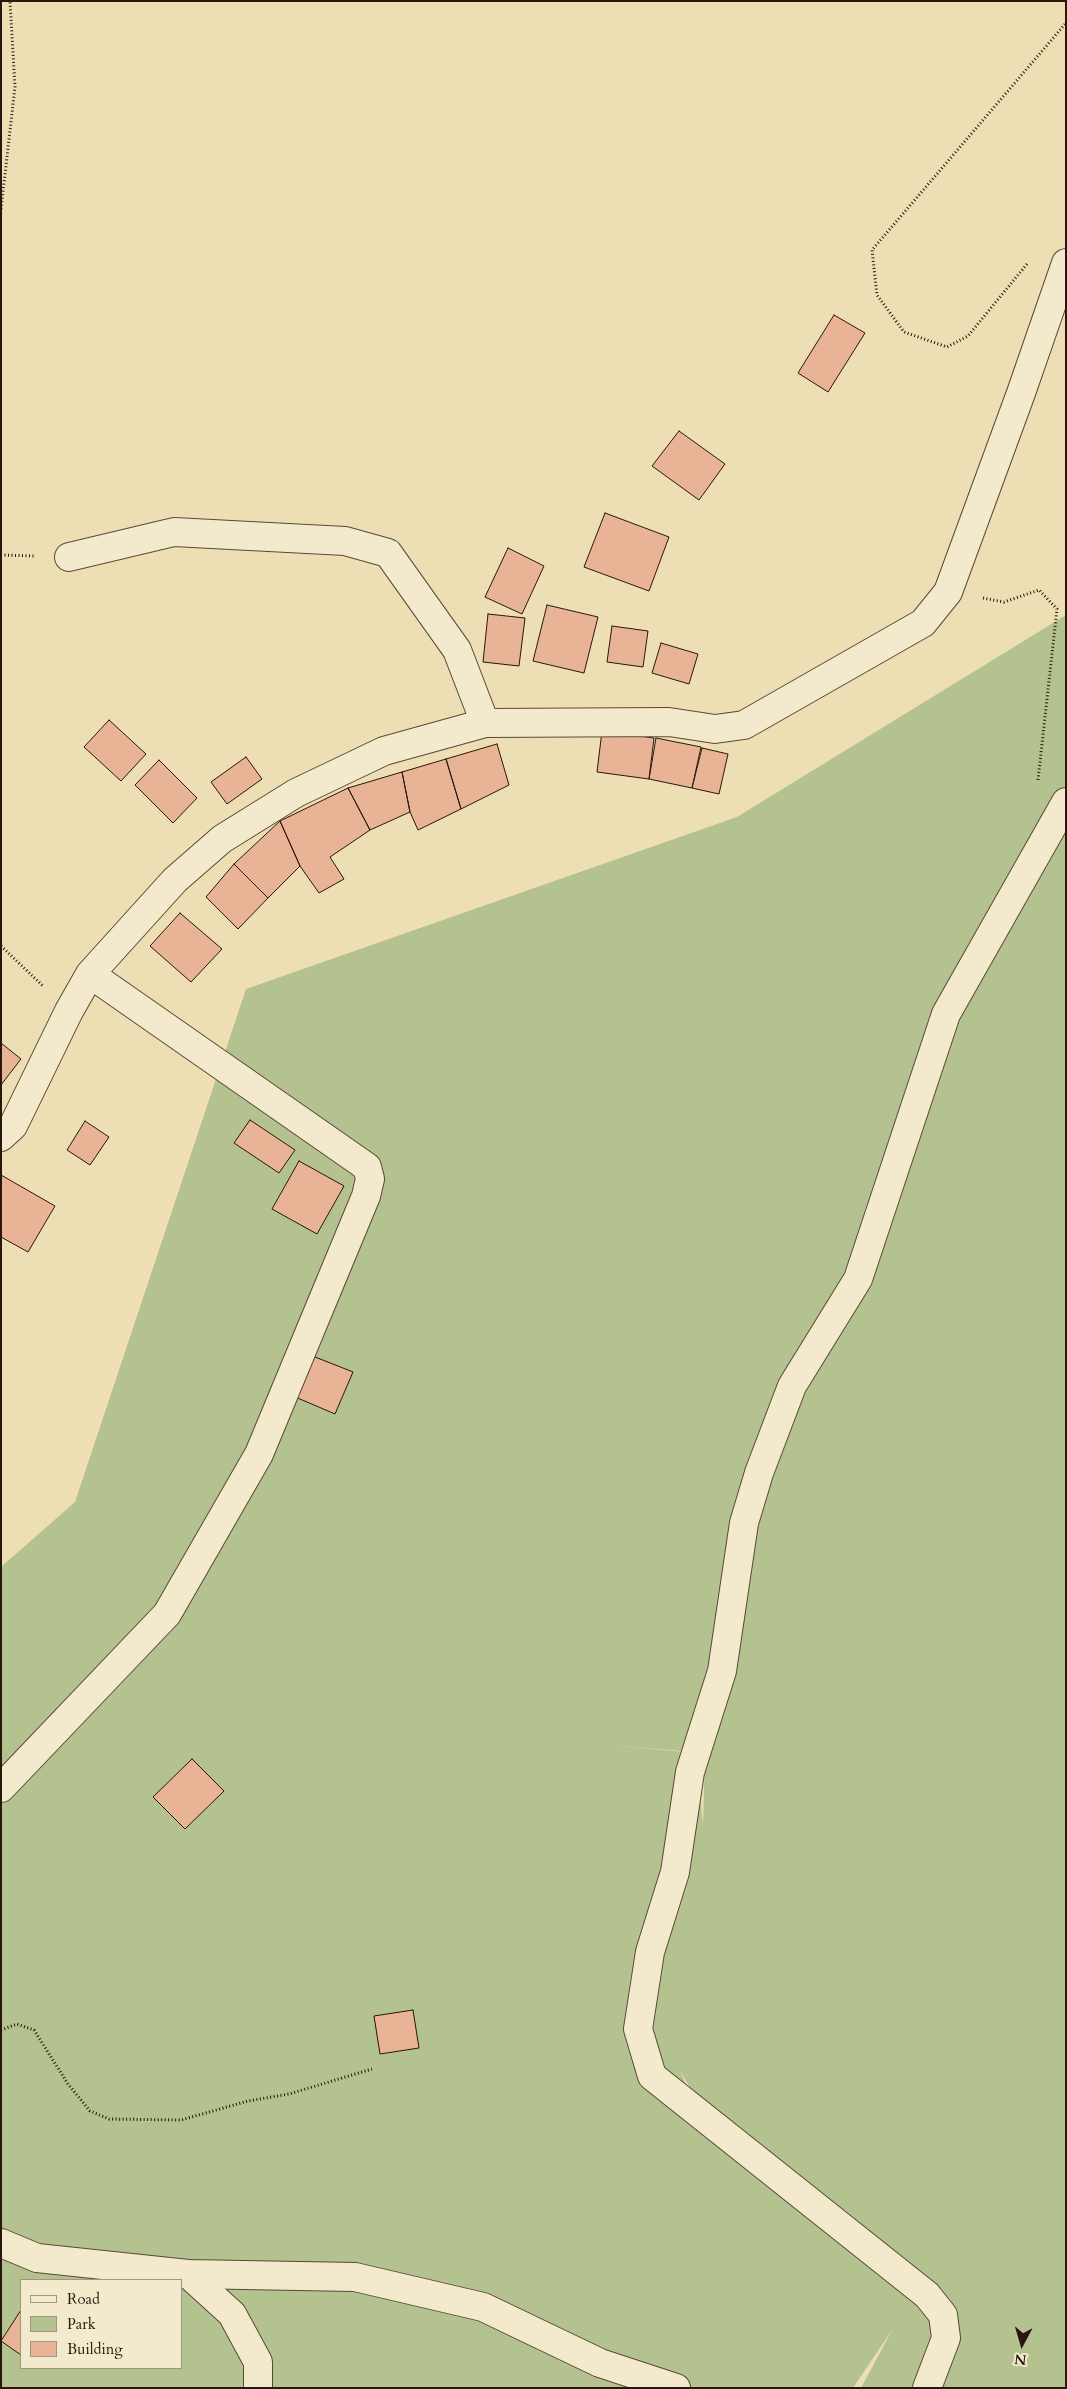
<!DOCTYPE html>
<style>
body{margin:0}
#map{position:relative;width:1067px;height:2389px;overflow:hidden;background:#eddfb3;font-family:Cardo,serif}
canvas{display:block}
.frame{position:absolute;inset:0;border:2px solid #29160d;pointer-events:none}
.legend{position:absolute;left:20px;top:2279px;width:162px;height:90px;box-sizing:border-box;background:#f3eace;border:1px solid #a29581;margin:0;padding:6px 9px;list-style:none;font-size:15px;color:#29160d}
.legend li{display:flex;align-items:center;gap:10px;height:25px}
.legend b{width:25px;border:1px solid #a29581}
.north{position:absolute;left:997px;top:2319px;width:50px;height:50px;-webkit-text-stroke:4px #f3eace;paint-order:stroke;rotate:186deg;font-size:14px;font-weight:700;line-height:20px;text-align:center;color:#29160d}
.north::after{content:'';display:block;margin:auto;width:18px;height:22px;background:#29160d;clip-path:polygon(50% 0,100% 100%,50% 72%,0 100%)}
</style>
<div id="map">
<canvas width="1067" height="2389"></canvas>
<div class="frame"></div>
<ul class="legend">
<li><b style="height:6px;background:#f3eace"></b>Road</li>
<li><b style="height:14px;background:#b4c28f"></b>Park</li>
<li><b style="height:14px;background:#e8b495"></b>Building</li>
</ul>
<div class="north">N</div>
</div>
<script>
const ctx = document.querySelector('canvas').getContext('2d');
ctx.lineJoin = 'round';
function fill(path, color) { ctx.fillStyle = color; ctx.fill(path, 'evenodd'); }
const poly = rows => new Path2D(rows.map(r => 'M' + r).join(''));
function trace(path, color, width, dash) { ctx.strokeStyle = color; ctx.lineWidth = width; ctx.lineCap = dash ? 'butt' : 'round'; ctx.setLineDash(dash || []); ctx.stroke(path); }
fill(poly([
 [1066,615,1066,2388,861,2388,892,2330,853,2388,1,2388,1,1567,75,1502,246,989,737,817],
 [608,1745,705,1753,703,1825,696,1753],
 [680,2070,697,2100,860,2259,697,2111],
 [21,2280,181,2280,181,2368,21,2368]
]), '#b4c28f');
const building = poly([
 [834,315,865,333,828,392,798,373,834,315],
 [679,431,725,464,699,500,652,466,679,431],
 [605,513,669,537,649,591,584,567,605,513],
 [508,548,544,566,522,614,485,597,508,548],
 [547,605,598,617,584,673,533,661,547,605],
 [488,614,525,618,519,666,483,662,488,614],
 [612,626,648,631,643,667,607,662,612,626],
 [661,643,698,654,689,684,652,673,661,643],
 [109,720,146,754,121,781,84,747,109,720],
 [602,731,654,738,649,779,597,772,602,731],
 [656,738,701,747,692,788,649,779,656,738],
 [497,744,509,785,461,809,446,759,497,744],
 [702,748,728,754,719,794,692,788,702,748],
 [246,757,262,779,227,804,211,782,246,757],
 [446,759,461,809,418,830,410,812,402,772,446,759],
 [159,760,197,798,173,823,135,785,159,760],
 [402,772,410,812,370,830,348,788,402,772],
 [348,788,370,830,330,857,344,879,319,893,300,866,280,821,348,788],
 [280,821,300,866,268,898,234,864,280,821],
 [234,864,268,898,238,929,206,897,234,864],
 [180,913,222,949,191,982,150,946,180,913],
 [1,1043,21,1059,1,1085,1,1043],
 [250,1120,295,1150,279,1173,234,1143,250,1120],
 [85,1121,109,1137,90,1165,67,1150,85,1121],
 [299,1161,344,1186,317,1234,272,1209,299,1161],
 [1,1175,55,1206,28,1252,1,1237,1,1175],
 [310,1355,353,1372,335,1414,293,1396,310,1355],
 [192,1759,224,1791,185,1829,153,1797,192,1759],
 [413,2010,419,2048,380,2054,374,2016,413,2010],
 [21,2310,21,2355,1,2341,21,2310]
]);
fill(building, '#e8b495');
trace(building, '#29160d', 1);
const minor = poly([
 [69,557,174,532,345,541,388,553,457,650,485,723],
 [1,1137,13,1126,69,1011,90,974,175,880,222,839,296,793,384,751,485,723,669,722,715,729,744,725,923,623,948,592,1021,393,1066,263],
 [1,1788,167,1614,259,1454,366,1196,370,1179,367,1167,90,974],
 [188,2274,232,2314,258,2362,258,2388]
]);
const tertiary = poly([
 [1,2243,37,2258,188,2274,355,2277,483,2307,600,2363,676,2388],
 [927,2388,946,2338,943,2315,927,2295,652,2076,638,2029,650,1952,675,1872,690,1772,722,1671,744,1523,759,1473,792,1386,858,1279,946,1014,1066,802]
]);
trace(minor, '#5a4836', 30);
trace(tertiary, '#5a4836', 30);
trace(poly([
 [1,209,15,87,10,1],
 [1027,264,968,336,947,347,904,332,877,295,872,250,1066,23],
 [1,555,36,556],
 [983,598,1004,602,1039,590,1057,609,1038,780],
 [1,946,43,986],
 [1,2030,17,2024,34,2030,68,2084,90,2111,109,2119,181,2120,248,2101,289,2094,372,2069]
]), '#29160d', 3, [1, 2.5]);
trace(minor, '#f3eace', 28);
trace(tertiary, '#f3eace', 28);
</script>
